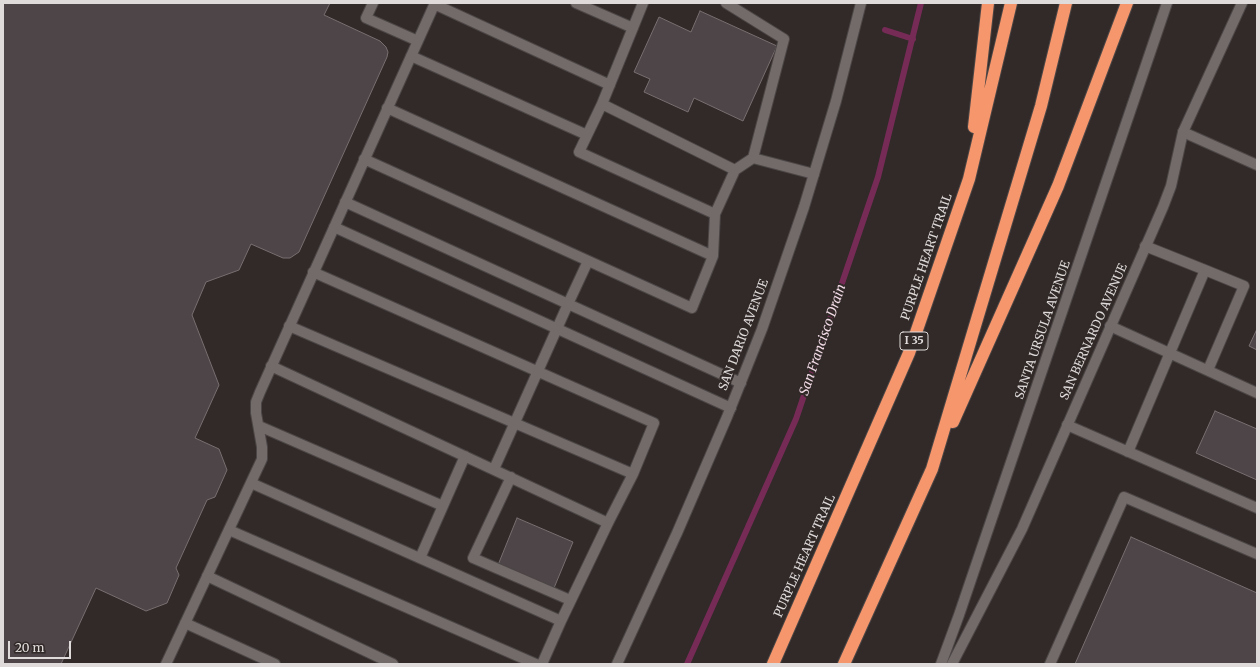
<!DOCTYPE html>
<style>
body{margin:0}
#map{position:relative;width:1260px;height:667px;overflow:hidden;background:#312a29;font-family:Merriweather,serif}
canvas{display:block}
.frame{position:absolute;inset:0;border:4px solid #e0dbdb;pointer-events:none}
.scale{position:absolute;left:8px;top:641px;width:63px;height:18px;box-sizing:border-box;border:2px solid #e0dbdb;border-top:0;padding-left:5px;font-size:12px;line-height:14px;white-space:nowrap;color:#e0dbdb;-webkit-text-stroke:3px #312a29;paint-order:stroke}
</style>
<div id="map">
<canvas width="1260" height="667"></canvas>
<div class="frame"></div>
<div class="scale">20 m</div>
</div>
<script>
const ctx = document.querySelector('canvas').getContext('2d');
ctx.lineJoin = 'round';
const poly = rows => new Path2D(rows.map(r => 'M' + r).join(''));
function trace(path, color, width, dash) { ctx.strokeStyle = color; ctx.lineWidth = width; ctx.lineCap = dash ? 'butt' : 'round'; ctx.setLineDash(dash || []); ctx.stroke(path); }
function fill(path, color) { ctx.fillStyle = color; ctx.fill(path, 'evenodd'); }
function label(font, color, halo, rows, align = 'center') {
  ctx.font = font + ' Merriweather,serif'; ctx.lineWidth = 4; ctx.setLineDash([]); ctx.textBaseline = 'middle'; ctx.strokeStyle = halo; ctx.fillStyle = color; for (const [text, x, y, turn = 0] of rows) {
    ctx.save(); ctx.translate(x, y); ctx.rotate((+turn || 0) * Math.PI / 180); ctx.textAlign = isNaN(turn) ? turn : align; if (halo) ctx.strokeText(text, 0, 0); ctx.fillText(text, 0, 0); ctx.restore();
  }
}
trace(poly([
 [885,30,913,39],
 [687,664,796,419,878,177,921,3]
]), '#762b56', 6);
const building = poly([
 [3,3,330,3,324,15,380,41,386,47,388,52,387,57,299,252,290,258,283,258,251,244,239,270,206,282,192,315,219,385,195,438,219,449,227,470,215,497,207,500,176,568,179,575,167,603,146,611,96,588,61,664,3,664,3,3],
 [700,11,777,46,743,121,694,98,688,112,644,92,650,79,634,72,659,17,691,32,700,11],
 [1257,329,1257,350,1249,346,1257,329],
 [1215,411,1257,429,1257,480,1196,453,1215,411],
 [517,518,573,542,554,588,498,565,517,518],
 [1131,537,1257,593,1257,664,1075,664,1131,537]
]);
fill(building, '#4d4547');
trace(building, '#776f70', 1);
const service = poly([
 [373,3,366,18,418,41],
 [576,3,633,28],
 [643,3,602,104,735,170,753,158],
 [726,3,784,39,753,158,814,174],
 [434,4,610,85],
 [411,56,587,135],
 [602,104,579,152,715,214,735,170],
 [1183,132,1257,165],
 [364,159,692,308,713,256,387,108],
 [345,202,741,383],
 [334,227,731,408],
 [1145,246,1205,270],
 [713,256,715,214],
 [289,326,633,474,654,423,313,272],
 [1110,326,1257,393],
 [271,366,608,523,561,621,542,664],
 [1067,425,1257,508],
 [259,426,443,506],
 [1128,452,1205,270,1244,286,1208,370],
 [494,469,568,304,588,261],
 [511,477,473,558,570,600],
 [251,483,561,621],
 [608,523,633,474],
 [229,530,536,664],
 [420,558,465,456],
 [207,576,393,664],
 [185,623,275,664],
 [166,664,262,459,262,447,256,413,256,402,260,392,435,3],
 [1050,664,1124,497,1257,554]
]);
const secondary = poly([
 [617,664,677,533,727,417,762,329,804,207,836,101,861,3],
 [941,664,959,615,1167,3],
 [952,664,1022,529,1163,207,1171,186,1183,132,1242,3]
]);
const motorway = poly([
 [974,127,988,3],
 [953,422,1058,186,1127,3],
 [773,664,909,353,969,179,1011,3],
 [844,664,932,469,1041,106,1066,3]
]);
trace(service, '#4c4646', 12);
trace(secondary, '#4c4646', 12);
trace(motorway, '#4c4646', 14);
trace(service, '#736b6a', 10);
trace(secondary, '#736b6a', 10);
trace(motorway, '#f6966c', 12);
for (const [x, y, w] of [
 [914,341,28]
]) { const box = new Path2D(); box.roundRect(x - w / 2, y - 9, w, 18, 3); ctx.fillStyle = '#312a29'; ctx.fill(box); trace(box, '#e0dbdb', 1); }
label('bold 11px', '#e0dbdb', null, [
 ["I 35",914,341]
]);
label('12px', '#e0dbdb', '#312a29', [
 ["PURPLE HEART TRAIL",927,257,-71],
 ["SANTA URSULA AVENUE",1043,330,-71],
 ["SAN BERNARDO AVENUE",1094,332,-66],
 ["SAN DARIO AVENUE",744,335,-69],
 ["PURPLE HEART TRAIL",805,556,-66]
]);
label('italic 13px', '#f2dbe6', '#312a29', [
 ["San Francisco Drain",823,340,-71]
]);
</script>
